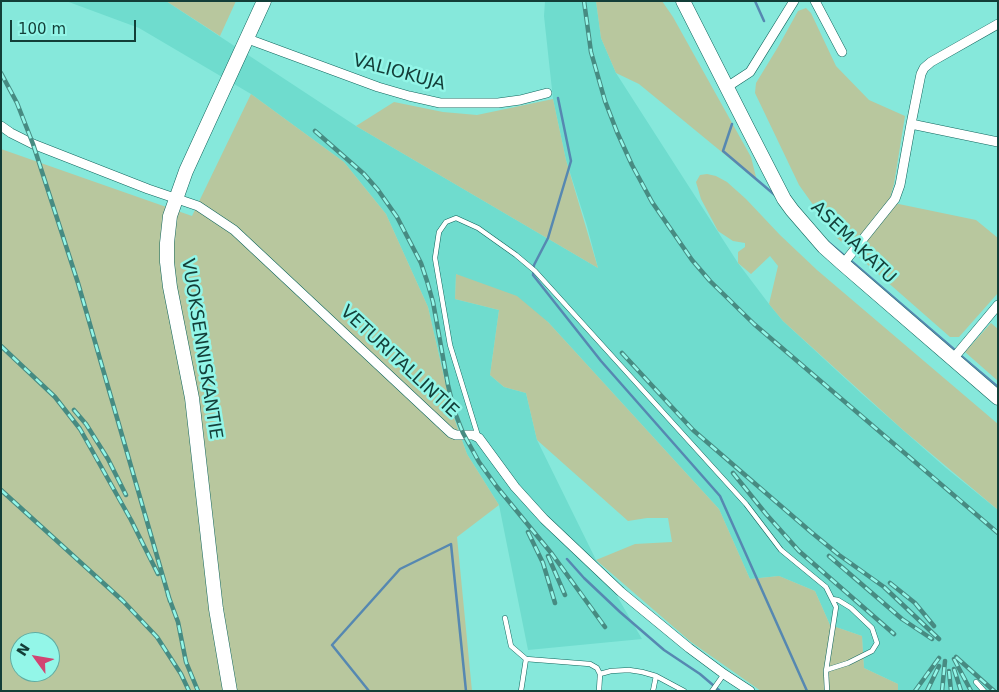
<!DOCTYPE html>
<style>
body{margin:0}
#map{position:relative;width:999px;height:692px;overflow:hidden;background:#86e8db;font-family:"DejaVu Sans",sans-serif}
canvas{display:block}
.frame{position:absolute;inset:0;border:2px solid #133e38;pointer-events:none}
.north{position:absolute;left:10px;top:632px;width:50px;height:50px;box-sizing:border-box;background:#93f6e8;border:1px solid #60aca2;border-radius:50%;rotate:302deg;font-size:14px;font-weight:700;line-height:20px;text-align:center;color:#133e38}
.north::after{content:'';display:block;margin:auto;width:18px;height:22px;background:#d14472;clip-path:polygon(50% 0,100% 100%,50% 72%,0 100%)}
.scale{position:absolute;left:10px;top:20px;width:126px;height:22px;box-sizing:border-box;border:2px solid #133e38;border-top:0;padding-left:6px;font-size:15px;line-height:18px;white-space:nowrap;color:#133e38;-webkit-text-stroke:4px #93f6e8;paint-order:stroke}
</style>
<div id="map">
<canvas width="999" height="692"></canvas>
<div class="frame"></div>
<div class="north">N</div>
<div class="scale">100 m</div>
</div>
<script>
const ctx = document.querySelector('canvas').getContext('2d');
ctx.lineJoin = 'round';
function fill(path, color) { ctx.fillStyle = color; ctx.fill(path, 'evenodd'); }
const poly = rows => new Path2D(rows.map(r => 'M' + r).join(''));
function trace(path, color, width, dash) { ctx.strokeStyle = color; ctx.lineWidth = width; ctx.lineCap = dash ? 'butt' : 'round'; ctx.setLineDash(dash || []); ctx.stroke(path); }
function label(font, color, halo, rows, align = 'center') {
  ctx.font = font + ' "DejaVu Sans",sans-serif'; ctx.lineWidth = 5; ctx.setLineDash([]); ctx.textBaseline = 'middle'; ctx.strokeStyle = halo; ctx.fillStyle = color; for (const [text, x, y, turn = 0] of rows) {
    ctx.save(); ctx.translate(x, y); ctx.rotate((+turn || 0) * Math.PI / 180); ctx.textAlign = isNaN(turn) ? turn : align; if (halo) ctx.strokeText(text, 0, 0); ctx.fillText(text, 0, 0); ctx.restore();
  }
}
fill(poly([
 [66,1,166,1,356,126,598,268,587,226,566,160,553,99,544,16,545,1,596,1,601,38,616,73,738,263,769,304,783,321,862,394,946,468,998,510,998,691,898,691,898,684,864,668,862,636,830,625,815,591,779,576,750,579,719,509,548,322,456,274,455,299,499,310,490,375,504,387,526,393,537,440,596,560,642,639,528,650,499,505,467,454,452,412,428,307,386,214,344,162,251,94,139,28]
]), '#6fdcce');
fill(poly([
 [166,1,236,1,220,36],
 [596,1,662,1,673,17,751,157,757,181,639,84,616,73,601,38],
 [806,8,811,13,836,66,869,100,905,116,894,184,889,202,976,220,998,238,998,293,959,337,950,337,836,237,799,185,755,93,756,83,778,47,798,11],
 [251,94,344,162,386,214,428,307,452,412,467,454,499,505,457,537,472,691,1,691,1,149,192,216],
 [20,642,50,642,50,672,20,672],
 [553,99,566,160,598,268,356,126,394,102,443,112,477,115],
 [707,174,716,176,727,182,746,199,780,235,817,270,998,424,998,510,903,430,783,321,769,304,778,266,770,256,751,274,738,263,738,252,745,247,745,243,733,241,718,231,701,199,696,182,700,175],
 [456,274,517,296,548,322,719,509,750,579,779,576,815,591,830,625,862,636,864,668,898,684,898,691,761,691,691,642,596,560,635,544,672,542,668,518,647,518,628,521,537,440,526,393,504,387,490,375,499,310,455,299],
 [991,323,998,329,998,381,965,352]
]), '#b8c79e');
trace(poly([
 [755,1,764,21],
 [558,98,571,161,548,238,534,265,533,275,601,361,720,496,807,691],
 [732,124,723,151,776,196],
 [827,241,846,257],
 [850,260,956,351],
 [960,355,998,387],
 [567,559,584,578,620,612,664,650,700,674,720,691],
 [369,691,332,645,400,569,451,544,466,691]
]), '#5688b1', 2.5);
const lane = poly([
 [478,436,450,345,435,258,439,232,446,222,456,218,478,228,516,255,535,271,746,504,781,550,826,587,836,607,826,671,827,691],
 [505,618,511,646,526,659],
 [826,670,848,663,872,651,877,643,872,628,851,608,838,600,832,599],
 [600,674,611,671,629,670,642,672,656,676,684,691],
 [976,682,984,691],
 [521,691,526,659,590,664,597,668,600,674,599,691],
 [653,691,656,676],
 [712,691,724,674]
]);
const street = poly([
 [815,1,842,52],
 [248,39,378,87,409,96,440,103,498,103,520,100,547,93],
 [727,87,750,72,794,1],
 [911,124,998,142],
 [1,126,11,133,33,144,148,189,198,206,234,230,451,433,456,435,473,435,479,438,515,487,544,519,621,592,689,648,724,674,750,691],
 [843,264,895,199,900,185,911,124,921,74,924,68,931,62,998,24],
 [952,360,998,305]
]);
const secondary = poly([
 [683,1,748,129,784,199,792,210,824,247,843,264,998,398],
 [230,691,216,609,192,398,170,287,167,262,167,243,170,216,186,171,264,1]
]);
trace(lane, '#11665d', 5.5);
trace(street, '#11665d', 10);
trace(secondary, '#11665d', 15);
trace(lane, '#fff', 4.5);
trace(street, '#fff', 9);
trace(secondary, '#fff', 14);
const rail = poly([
 [584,1,591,52,605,101,617,132,632,165,652,202,692,260,710,281,754,324,998,533],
 [1,73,17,103,33,144,78,283,170,601],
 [315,131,364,174,378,190,397,217,421,263,427,281,433,302,448,385,454,410,463,433,479,462,497,487,552,554,605,627],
 [1,346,55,397,80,429,131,520,158,574],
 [622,353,693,430,811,532,839,555,884,587,939,639],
 [74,410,86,424,108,459,126,495],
 [733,473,766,514,799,551,894,634],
 [1,490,123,601,157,637,181,674,189,691],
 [528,532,543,563,555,603],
 [548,556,565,595],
 [829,556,902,619,932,639],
 [890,583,915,603,934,626],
 [168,595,178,622,186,662,198,691],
 [956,657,994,691],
 [954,659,971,691],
 [954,669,961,691],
 [949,671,951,691],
 [915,691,939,658],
 [927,691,939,666],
 [942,691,945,661]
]);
trace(rail, '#478b82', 4.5);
trace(rail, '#93f6e8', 2.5, [8]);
label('18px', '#133e38', '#93f6e8', [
 ["VALIOKUJA",399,73,15],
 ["ASEMAKATU",853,243,44],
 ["VUOKSENNISKANTIE",201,349,81],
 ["VETURITALLINTIE",399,362,43]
]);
</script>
